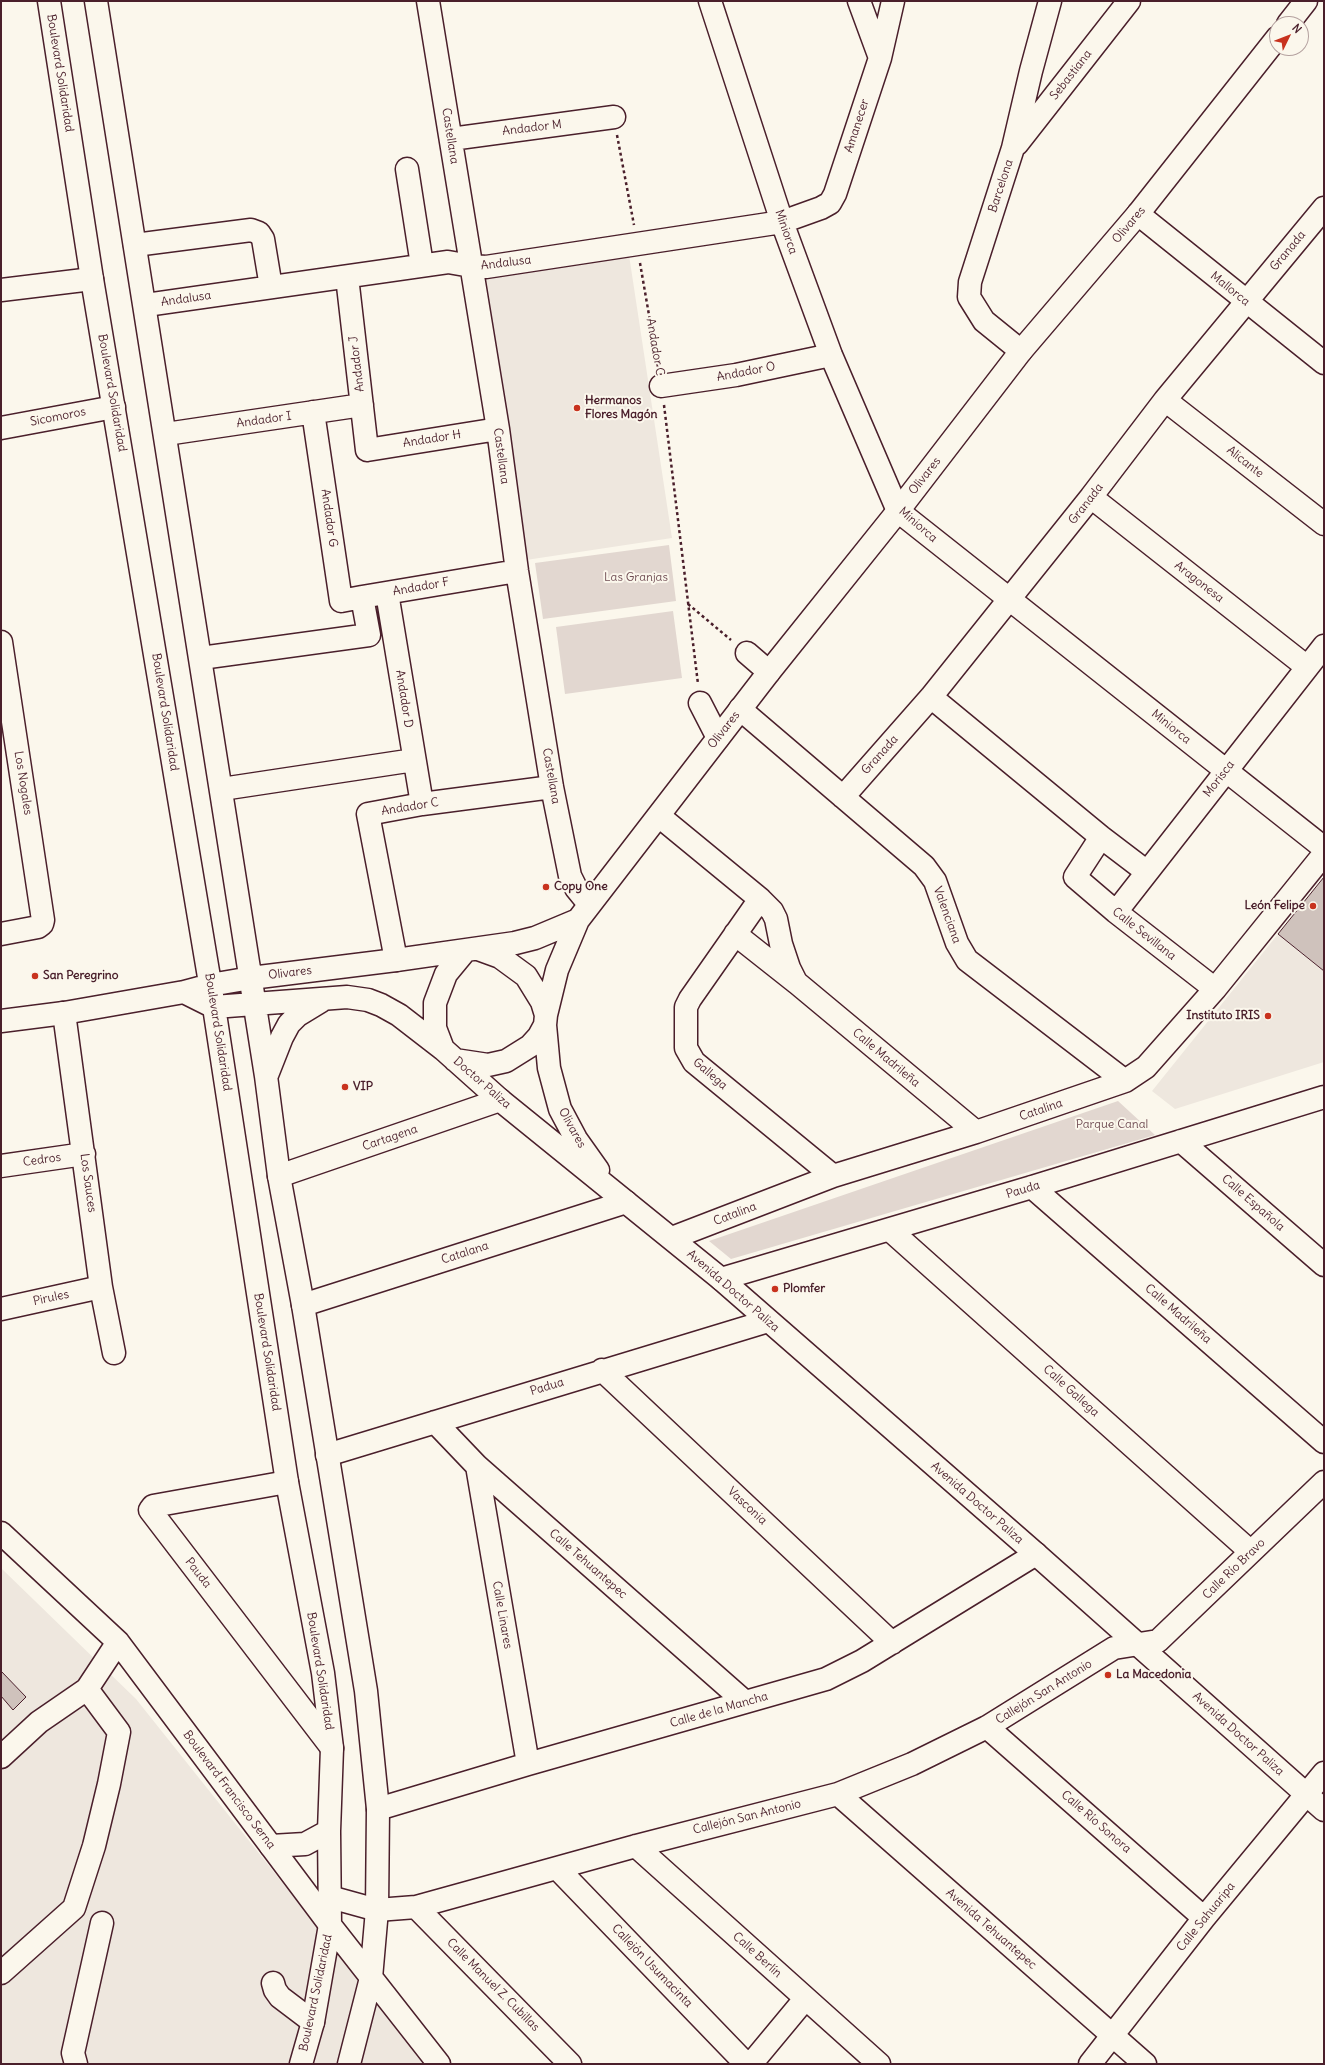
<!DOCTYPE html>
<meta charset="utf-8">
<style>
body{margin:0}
#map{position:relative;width:1325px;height:2065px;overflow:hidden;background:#fbf7ec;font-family:Delius,sans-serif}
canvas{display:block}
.frame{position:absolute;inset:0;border:2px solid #4a1f2b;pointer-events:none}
.north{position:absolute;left:1269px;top:16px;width:40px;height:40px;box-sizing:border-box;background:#fbf7ec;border:1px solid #b4a19f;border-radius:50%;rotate:47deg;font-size:11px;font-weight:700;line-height:16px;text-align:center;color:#4a1f2b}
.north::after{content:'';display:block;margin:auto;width:14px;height:18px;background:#c8321e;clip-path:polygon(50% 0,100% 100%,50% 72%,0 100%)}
</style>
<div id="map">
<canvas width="1325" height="2065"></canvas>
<div class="frame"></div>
<div class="north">N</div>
</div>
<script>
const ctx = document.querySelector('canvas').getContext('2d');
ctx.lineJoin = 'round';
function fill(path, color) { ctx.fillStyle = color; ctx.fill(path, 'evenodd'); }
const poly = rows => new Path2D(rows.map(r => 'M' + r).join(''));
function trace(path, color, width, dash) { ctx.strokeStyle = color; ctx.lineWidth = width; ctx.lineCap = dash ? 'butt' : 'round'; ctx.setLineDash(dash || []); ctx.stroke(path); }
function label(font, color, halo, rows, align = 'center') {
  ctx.font = font + ' Delius,sans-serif'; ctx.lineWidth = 4; ctx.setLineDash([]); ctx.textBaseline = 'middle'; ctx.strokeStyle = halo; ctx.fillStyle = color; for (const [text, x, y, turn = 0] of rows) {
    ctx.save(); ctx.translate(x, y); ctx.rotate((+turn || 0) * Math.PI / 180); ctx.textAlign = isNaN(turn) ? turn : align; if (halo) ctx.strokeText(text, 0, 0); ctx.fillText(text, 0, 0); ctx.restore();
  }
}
fill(poly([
 [629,255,672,538,526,560,482,277],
 [1278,934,1324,971,1324,1062,1175,1109,1152,1091],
 [1,1568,136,1699,427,2064,1,2064]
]), '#eee7de');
fill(poly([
 [669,545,676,601,543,619,535,563],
 [673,611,682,678,565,694,556,627],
 [1118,1101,1155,1135,731,1259,709,1241]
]), '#e2d7d0');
const building = poly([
 [1324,877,1324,971,1278,934,1324,877],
 [1,1671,26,1697,13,1710,1,1696,1,1671]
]);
fill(building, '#cfc2bc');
trace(building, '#4a1f2b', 1);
const minor = poly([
 [428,1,498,429,517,571,552,787,570,876,576,888,589,904],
 [710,1,782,222,831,355,898,511,1324,848],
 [859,1,880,58],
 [451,139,614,117],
 [1017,144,1129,1],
 [407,169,422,265],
 [1138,214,1324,363],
 [135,245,251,230,259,233,263,239,271,287],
 [347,277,367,450,498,429],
 [1,290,92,279],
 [146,305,448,262,471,266,486,267,782,222,821,208,830,203,835,194,880,58,893,1],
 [1021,351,984,321,969,297,970,282,1013,148,1031,71,1050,1],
 [661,386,736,375,831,355],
 [1165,400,1324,524],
 [313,412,341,601,362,597],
 [1,428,114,407],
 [166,434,362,405],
 [1091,497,1307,667],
 [387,593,422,804],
 [1,642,43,920,42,924,38,927,1,934],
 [747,653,769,672],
 [201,658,369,635,362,597,517,571],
 [931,697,1101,837,1147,872],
 [700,703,718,738],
 [740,709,924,866,935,881,957,943,967,960,1125,1081],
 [222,789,414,760],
 [843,797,931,697,1091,497,1165,400,1324,208],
 [659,816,760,899,772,911,776,919,781,944,789,968,795,980],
 [1101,837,1075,877,1116,912,1215,989],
 [760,899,690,999,686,1007,686,1048,694,1062,833,1176],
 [1116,912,1324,646],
 [735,934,797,983,976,1132],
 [396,960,368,814,422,804,552,787],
 [64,1013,101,1287,114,1353],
 [1181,1141,1324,1265],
 [1,1166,84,1154],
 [279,1176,500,1100],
 [1032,1187,1324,1442],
 [890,1230,1251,1552],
 [672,1238,833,1176,976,1132,1125,1081,1146,1067,1215,989,1324,854],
 [721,1279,1032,1187,1324,1097],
 [303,1305,626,1202],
 [1,1309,101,1287],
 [602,1370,892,1643],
 [435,1422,477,1466,745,1702],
 [327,1455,768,1321],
 [477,1466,528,1764],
 [287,1482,153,1506,150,1510,332,1748],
 [1,1533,118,1642,330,1925],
 [87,1689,118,1642],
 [987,1727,1204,1918],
 [1,1757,39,1722,87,1689,119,1732,109,1784,94,1846,74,1908,1,1973],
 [838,1794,1145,2064],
 [378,1809,528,1764,826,1679,862,1661,1036,1554],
 [636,1846,879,2064],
 [558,1869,746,2064],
 [330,1897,377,1910,416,1907,636,1846,838,1794,912,1764,987,1727,1114,1648,1158,1641,1324,1482],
 [416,1907,570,2064],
 [273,1983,275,1990,280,1997,313,2022],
 [76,2064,73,2053,102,1923],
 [751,2064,805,1999],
 [1090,2064,1204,1918,1324,1773]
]);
const major = poly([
 [49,1,92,279,214,1007,287,1482,323,1673,332,1748,329,1831,330,1925,313,2022,301,2064],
 [96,1,266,1076,279,1176,303,1305,366,1691,378,1809,377,1910,371,1978,349,2064],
 [1288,24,1306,1],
 [478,949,500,957,526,976,542,1002,546,1015],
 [184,992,214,1007,347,997,368,1000,381,1005,399,1015,443,1049,500,1100,721,1279,1036,1554,1324,1810],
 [1,1021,64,1013,184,992,210,985,251,978,396,960,515,943,535,938,578,920],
 [443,1049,435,1028,435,1003,446,974,465,951],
 [455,1060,488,1065,506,1061,530,1046,539,1036,545,1025],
 [267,1075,282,1037,289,1024,298,1015,321,1001],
 [598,1170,576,1139,560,1109,549,1068,545,1025,546,1015,557,970,578,920,769,672,898,511,1021,351,1138,214,1277,38],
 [271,1846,305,1844,329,1831],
 [330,1925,439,2064]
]);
trace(minor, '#4a1f2b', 25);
trace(major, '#4a1f2b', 25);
trace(poly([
 [617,135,634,225],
 [640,263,658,367],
 [664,405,698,684],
 [688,604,731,640]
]), '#4a1f2b', 2.5, [3, 3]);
trace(minor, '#fbf7ec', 22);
trace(major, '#fbf7ec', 22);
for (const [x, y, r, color] of [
 [577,408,4,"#c8321e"],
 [546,887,4,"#c8321e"],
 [1313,906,4,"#c8321e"],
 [35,976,4,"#c8321e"],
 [1268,1016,4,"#c8321e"],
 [345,1087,4,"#c8321e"],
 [775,1289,4,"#c8321e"],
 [1108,1675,4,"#c8321e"]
]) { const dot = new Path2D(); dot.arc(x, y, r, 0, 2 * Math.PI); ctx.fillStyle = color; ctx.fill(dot); trace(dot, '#fbf7ec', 1.5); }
label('12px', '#4a1f2b', '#fbf7ec', [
 ["Boulevard Solidaridad",60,73,81],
 ["Sebastiana",1071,75,-52],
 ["Amanecer",857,126,-72],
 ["Andador M",532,128,-7],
 ["Castellana",450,136,81],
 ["Barcelona",1001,186,-72],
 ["Olivares",1129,225,-50],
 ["Miniorca",786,232,71],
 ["Granada",1288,251,-50],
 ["Andalusa",506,263,-7],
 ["Mallorca",1230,289,39],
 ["Andalusa",186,299,-8],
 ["Andador C",655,347,80],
 ["Andador J",357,364,-97],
 ["Andador O",746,372,-11],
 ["Boulevard Solidaridad",112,393,80],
 ["Sicomoros",58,417,-11],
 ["Andador I",264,420,-8],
 ["Andador H",432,439,-9],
 ["Castellana",501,456,82],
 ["Alicante",1245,462,38],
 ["Olivares",925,476,-52],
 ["Granada",1086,504,-52],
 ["Andador G",329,518,82],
 ["Miniorca",918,525,41],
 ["Aragonesa",1199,582,38],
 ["Andador F",421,587,-10],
 ["Andador D",404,699,81],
 ["Boulevard Solidaridad",165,712,81],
 ["Miniorca",1171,727,39],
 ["Olivares",724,730,-52],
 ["Granada",880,755,-48],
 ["Castellana",551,776,80],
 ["Morisca",1219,779,-52],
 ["Los Nogales",23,783,81],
 ["Andador C",410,807,-9],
 ["Valenciana",947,915,70],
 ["Calle Sevillana",1144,934,38],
 ["Olivares",290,973,-7],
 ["Boulevard Solidaridad",218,1032,81],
 ["Calle Madrileña",886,1058,40],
 ["Gallega",710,1074,41],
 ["Doctor Paliza",482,1083,41],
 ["Catalina",1041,1110,-19],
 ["Olivares",572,1128,61],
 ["Cartagena",390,1138,-19],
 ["Cedros",42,1160,-8],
 ["Los Sauces",88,1183,82],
 ["Pauda",1023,1190,-17],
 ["Calle Española",1253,1203,41],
 ["Catalina",735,1214,-21],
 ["Catalana",465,1253,-18],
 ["Avenida Doctor Paliza",733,1291,41],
 ["Pirules",51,1298,-12],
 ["Calle Madrileña",1178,1314,41],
 ["Boulevard Solidaridad",267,1352,81],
 ["Padua",547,1387,-17],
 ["Calle Gallega",1071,1391,42],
 ["Avenida Doctor Paliza",977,1503,41],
 ["Vasconia",747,1506,43],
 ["Calle Tehuantepec",588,1564,41],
 ["Calle Río Bravo",1234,1569,-44],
 ["Pauda",198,1573,52],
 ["Calle Linares",502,1615,80],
 ["Boulevard Solidaridad",320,1671,81],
 ["Callejón San Antonio",1044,1692,-32],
 ["Calle de la Mancha",719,1710,-16],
 ["Avenida Doctor Paliza",1238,1734,42],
 ["Boulevard Francisco Serna",229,1790,53],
 ["Callejón San Antonio",747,1817,-14],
 ["Calle Río Sonora",1096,1822,41],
 ["Calle Sahuaripa",1206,1917,-51],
 ["Avenida Tehuantepec",991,1929,41],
 ["Calle Berlín",757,1955,42],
 ["Callejón Usumacinta",652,1966,46],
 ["Calle Manuel Z. Cubillas",493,1985,45],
 ["Boulevard Solidaridad",316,1993,-78]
]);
label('bold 12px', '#4a1f2b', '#fbf7ec', [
 ["Hermanos",585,401],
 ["Flores Magón",585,415],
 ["Copy One",554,887],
 ["León Felipe",1305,906,"right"],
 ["San Peregrino",43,976],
 ["Instituto IRIS",1260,1016,"right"],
 ["VIP",353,1087],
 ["Plomfer",783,1289],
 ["La Macedonia",1116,1675]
], 'left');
label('12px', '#704d54', '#fbf7ec', [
 ["Las Granjas",636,578],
 ["Parque Canal",1112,1125]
]);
</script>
